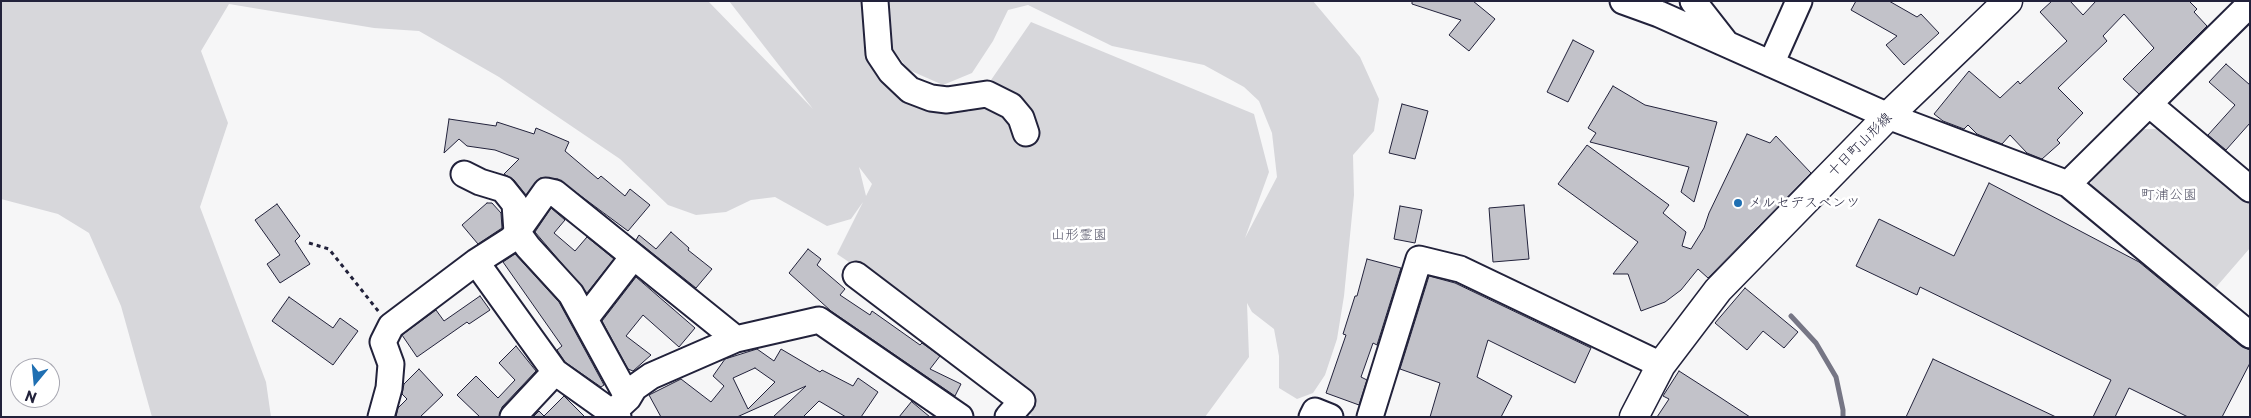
<!DOCTYPE html>
<meta charset="utf-8">
<style>
body{margin:0}
#map{position:relative;width:2251px;height:418px;overflow:hidden;background:#f6f6f7;font-family:"Playpen Sans",sans-serif}
canvas{display:block}
.frame{position:absolute;inset:0;border:2px solid #22223b;pointer-events:none}
.north{position:absolute;left:10px;top:358px;width:50px;height:50px;box-sizing:border-box;background:#fff;border:1px solid #a7a7b1;border-radius:50%;rotate:197deg;font-size:14px;font-weight:700;line-height:20px;text-align:center;color:#22223b}
.north::after{content:'';display:block;margin:auto;width:18px;height:22px;background:#1f6fb2;clip-path:polygon(50% 0,100% 100%,50% 72%,0 100%)}
</style>
<div id="map">
<canvas width="2251" height="418"></canvas>
<div class="frame"></div>
<div class="north">N</div>
</div>
<script>
const ctx = document.querySelector('canvas').getContext('2d');
ctx.lineJoin = 'round';
function fill(path, color) { ctx.fillStyle = color; ctx.fill(path, 'evenodd'); }
const poly = rows => new Path2D(rows.map(r => 'M' + r).join(''));
function trace(path, color, width, dash) { ctx.strokeStyle = color; ctx.lineWidth = width; ctx.lineCap = dash ? 'butt' : 'round'; ctx.setLineDash(dash || []); ctx.stroke(path); }
function label(font, color, halo, rows, align = 'center') {
  ctx.font = font + ' "Playpen Sans","Klee One",sans-serif'; ctx.lineWidth = 5; ctx.setLineDash([]); ctx.textBaseline = 'middle'; ctx.strokeStyle = halo; ctx.fillStyle = color; for (const [text, x, y, turn = 0] of rows) {
    ctx.save(); ctx.translate(x, y); ctx.rotate((+turn || 0) * Math.PI / 180); ctx.textAlign = isNaN(turn) ? turn : align; if (halo) ctx.strokeText(text, 0, 0); ctx.fillText(text, 0, 0); ctx.restore();
  }
}
fill(poly([
 [1,1,708,1,813,109,729,1,868,1,891,83,969,112,1031,22,1254,114,1269,172,1245,238,1277,177,1272,133,1259,101,1244,87,1204,65,1112,46,1028,5,1008,10,993,41,972,73,943,85,909,70,887,42,886,1,1313,1,1360,57,1379,99,1374,131,1353,155,1354,195,1344,296,1337,339,1325,375,1313,393,1297,399,1279,388,1279,356,1274,329,1252,312,1247,303,1249,357,1205,417,1033,417,910,303,837,254,863,202,851,219,827,226,775,197,751,200,726,212,696,215,668,205,620,159,499,77,419,31,374,28,229,4,201,51,228,123,200,207,266,382,271,417,152,417,121,306,89,233,58,214,1,199],
 [859,167,872,184,866,196],
 [2144,129,2167,129,2250,201,2250,248,2211,293,2089,192,2092,180]
]), '#d7d7db');
trace(poly([
 [1791,316,1816,343,1836,377,1843,410,1843,417]
]), '#767685', 5);
const building = poly([
 [1412,1,1473,1,1495,19,1469,51,1449,35,1461,20,1412,4,1412,1],
 [1856,1,1889,1,1917,17,1921,14,1939,33,1904,65,1886,45,1897,36,1851,10,1856,1],
 [2052,1,2070,1,2083,15,2096,1,2189,1,2197,9,2194,12,2207,26,2139,94,2123,79,2154,48,2124,14,2103,36,2107,41,2058,88,2083,113,2057,140,2060,143,2042,159,2027,153,2010,135,2002,144,1977,134,1968,125,1964,129,1943,121,1934,114,1969,71,2000,98,2018,81,2020,84,2067,41,2040,12,2052,1],
 [1573,40,1594,51,1568,102,1547,92,1573,40],
 [2226,64,2250,85,2250,123,2226,150,2208,135,2235,105,2209,82,2226,64],
 [1613,86,1645,105,1717,122,1694,202,1681,192,1689,167,1590,142,1596,133,1588,128,1613,86],
 [1402,104,1428,111,1415,159,1389,153,1402,104],
 [449,119,496,126,497,122,534,134,536,128,569,142,565,151,598,179,601,176,625,196,630,189,650,205,628,231,558,179,540,178,526,195,514,180,504,174,519,159,495,150,467,146,459,139,444,153,449,119],
 [1747,134,1770,143,1776,136,1811,173,1708,278,1698,269,1681,290,1665,302,1641,311,1628,274,1613,274,1638,242,1558,184,1587,145,1669,205,1663,213,1686,232,1682,246,1691,249,1704,228,1709,213,1747,134],
 [1989,183,2139,262,2241,346,2250,350,2250,363,2222,417,2188,417,2129,388,2115,417,2093,417,2111,380,1920,287,1917,295,1856,266,1879,219,1954,256,1989,183],
 [487,203,492,203,501,213,502,228,478,244,462,225,487,203],
 [277,204,300,236,295,241,310,264,280,283,267,264,280,255,255,220,277,204],
 [1524,205,1529,259,1493,262,1489,208,1524,205],
 [1400,206,1422,210,1415,243,1394,239,1400,206],
 [551,208,565,220,554,233,575,251,587,237,614,259,587,293,535,232,551,208],
 [671,232,689,248,688,250,712,269,696,288,636,240,639,235,656,249,671,232],
 [808,249,821,259,817,265,845,289,840,295,870,315,872,311,920,345,922,343,940,356,930,369,961,384,955,396,831,311,789,273,808,249],
 [515,254,559,302,604,385,601,387,565,362,557,350,562,346,503,262,515,254],
 [1367,259,1401,268,1377,345,1373,343,1361,377,1367,380,1359,405,1326,393,1346,335,1343,334,1355,296,1357,296,1367,259],
 [1429,276,1455,283,1591,348,1575,383,1488,340,1477,377,1512,396,1501,417,1430,417,1440,383,1400,369,1429,276],
 [636,277,695,328,679,347,643,315,626,336,651,355,633,371,628,369,602,321,636,277],
 [1745,288,1798,332,1784,348,1763,331,1747,350,1715,323,1745,288],
 [480,296,490,310,469,324,467,322,417,357,402,335,436,310,444,321,480,296],
 [289,297,333,328,340,318,358,331,333,365,272,321,289,297],
 [516,346,536,371,502,407,499,417,480,417,457,395,476,376,498,398,515,380,499,363,516,346],
 [757,349,774,361,781,349,820,372,822,370,853,386,858,378,878,392,861,417,846,417,819,401,803,417,773,417,806,386,737,417,661,417,649,395,681,379,711,402,724,386,713,376,725,359,757,349],
 [755,368,775,382,748,409,733,378,755,368],
 [1933,359,2056,417,1906,417,1933,359],
 [419,369,443,395,420,417,396,417,398,408,407,399,402,394,404,384,419,369],
 [1679,371,1718,396,1750,417,1657,417,1669,399,1663,396,1679,371],
 [564,396,585,417,533,417,539,411,544,416,564,396],
 [912,401,912,402,930,417,899,417,912,401]
]);
fill(building, '#c2c2c9');
trace(building, '#22223b', 1);
const minor = poly([
 [875,1,879,54,891,72,910,90,931,98,947,100,987,94,1011,106,1021,118,1026,133],
 [1623,1,1659,14,1888,116,2068,184,2250,335],
 [1693,1,1725,42],
 [1771,64,1799,1],
 [2149,104,2250,189],
 [464,174,480,182,503,189,515,204,517,232,528,247,571,294,628,398],
 [2068,184,2248,6],
 [476,262,555,372,618,417],
 [856,275,1022,401,1008,417],
 [585,319,633,257],
 [613,412,628,398,634,388,651,376,736,339,819,320,960,417],
 [381,417,389,388,391,364,383,342,391,326,476,262,512,239,546,191,555,193,736,339],
 [513,417,555,372],
 [1312,417,1315,411,1330,417],
 [1370,417,1419,259,1460,269,1661,365]
]);
const major = poly([
 [1634,417,1661,365,1718,290,1888,116,2008,1]
]);
trace(minor, '#22223b', 29);
trace(major, '#22223b', 31);
trace(poly([
 [309,243,329,249,379,312]
]), '#22223b', 3, [4, 4]);
trace(minor, '#fff', 25);
trace(major, '#fff', 28);
for (const [x, y, r, color] of [
 [1738,203,5,"#1f6fb2"]
]) { const dot = new Path2D(); dot.arc(x, y, r, 0, 2 * Math.PI); ctx.fillStyle = color; ctx.fill(dot); trace(dot, '#fff', 2); }
label('14px', '#22223b', '#fff', [
 ["十日町山形線",1860,145,-45]
]);
label('14px', '#58586b', '#fff', [
 ["町浦公園",2169,195],
 ["山形霊園",1079,235]
]);
label('14px', '#22223b', '#fff', [
 ["メルセデスベンツ",1748,203]
], 'left');
</script>
